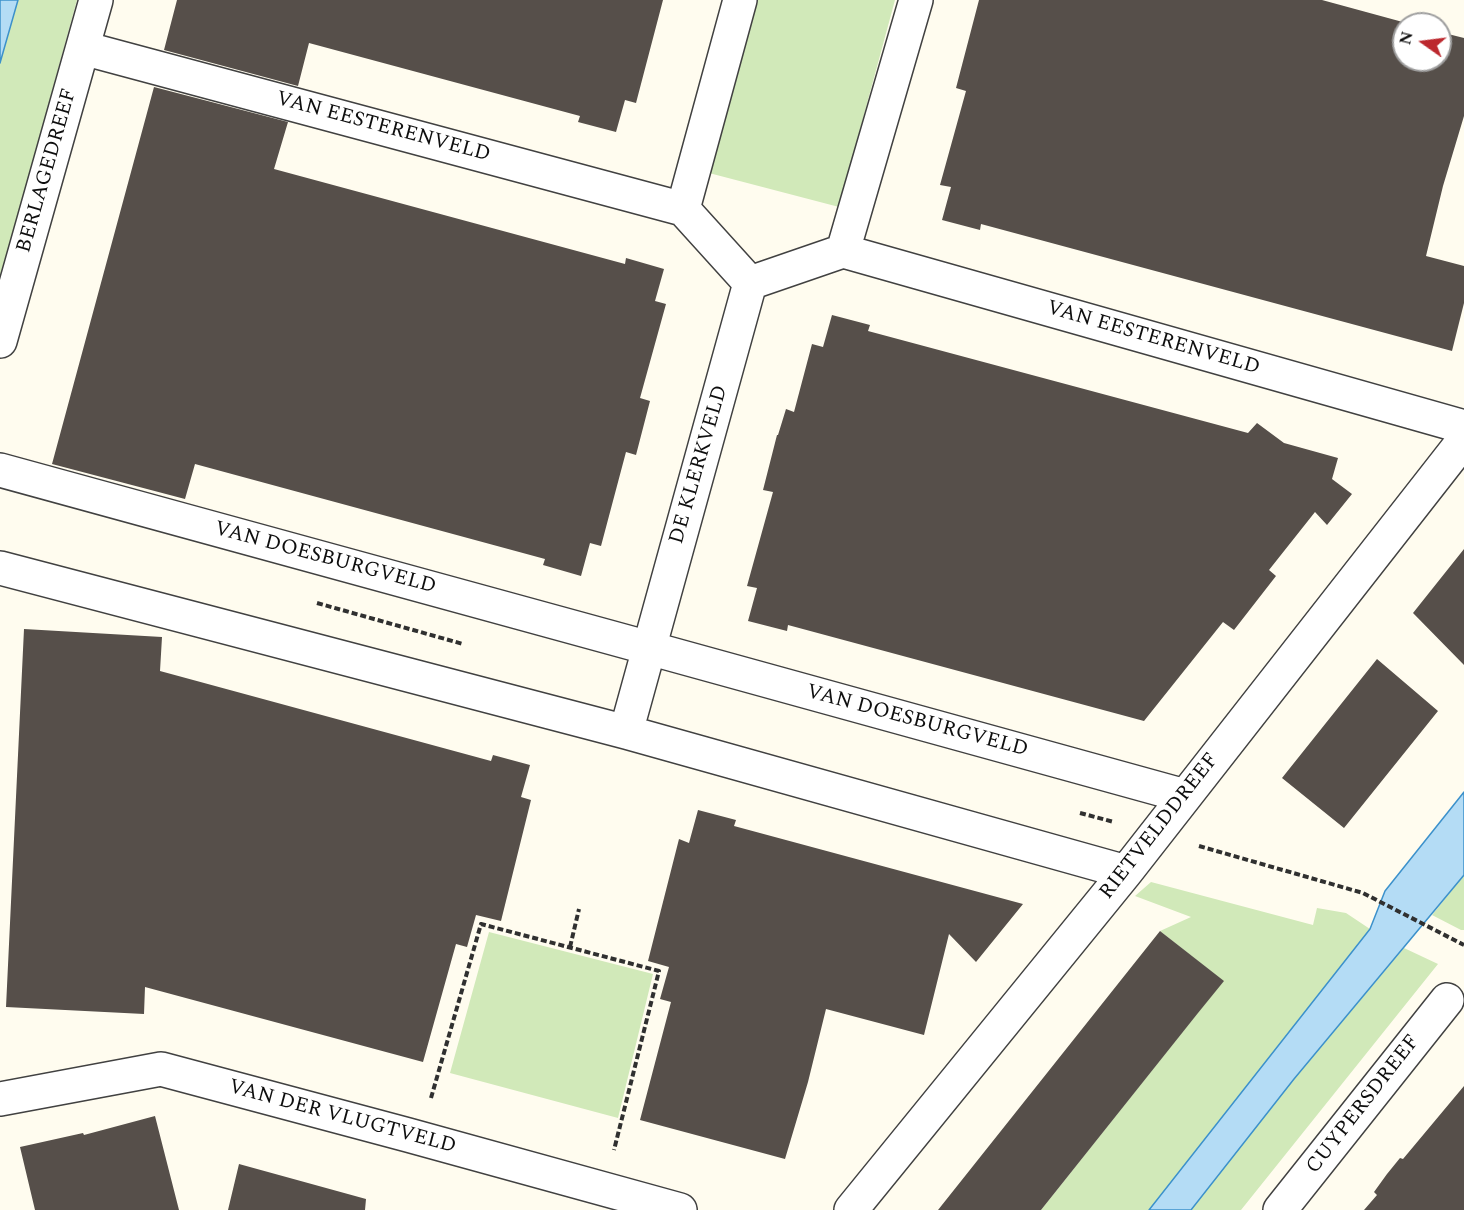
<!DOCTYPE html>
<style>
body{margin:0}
#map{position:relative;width:1464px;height:1210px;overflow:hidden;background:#fffcef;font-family:Spectral,serif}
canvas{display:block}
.north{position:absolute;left:1392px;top:12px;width:60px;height:60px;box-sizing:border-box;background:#fff;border:2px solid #9f9f9f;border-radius:50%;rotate:284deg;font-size:16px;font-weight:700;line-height:24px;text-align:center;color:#0e0e0e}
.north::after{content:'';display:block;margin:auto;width:21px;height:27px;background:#bc282e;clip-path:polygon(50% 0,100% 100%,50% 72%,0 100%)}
</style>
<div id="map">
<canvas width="1464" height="1210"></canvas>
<div class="north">N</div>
</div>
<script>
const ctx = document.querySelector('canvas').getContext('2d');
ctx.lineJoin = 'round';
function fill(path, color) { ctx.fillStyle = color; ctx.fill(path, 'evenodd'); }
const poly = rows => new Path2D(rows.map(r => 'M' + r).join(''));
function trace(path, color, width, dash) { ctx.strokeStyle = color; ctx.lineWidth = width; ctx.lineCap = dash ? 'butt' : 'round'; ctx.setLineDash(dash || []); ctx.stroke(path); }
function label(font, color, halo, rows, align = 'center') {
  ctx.font = font + ' Spectral,serif'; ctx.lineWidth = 6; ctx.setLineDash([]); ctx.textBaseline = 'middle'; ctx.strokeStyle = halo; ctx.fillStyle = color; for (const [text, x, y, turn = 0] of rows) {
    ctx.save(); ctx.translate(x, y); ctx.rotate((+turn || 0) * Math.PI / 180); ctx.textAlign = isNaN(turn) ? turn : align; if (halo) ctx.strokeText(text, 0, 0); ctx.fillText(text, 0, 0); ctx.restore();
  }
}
fill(poly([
 [18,0,77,0,0,281,0,63],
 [756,0,895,0,839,207,709,173],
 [1464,875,1464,930,1461,930,1432,915],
 [1151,882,1313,925,1317,908,1346,913,1370,929,1149,1210,1041,1210,1223,981,1160,931,1191,917,1135,896],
 [489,932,653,974,618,1118,450,1073],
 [1404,948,1438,964,1241,1210,1191,1210,1294,1079]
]), '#d1e9b9');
const water = poly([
 [0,0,18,0,0,63,0,0],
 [1464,792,1464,875,1294,1079,1191,1210,1149,1210,1370,929,1385,891,1464,792]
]);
fill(water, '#b4dcf5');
trace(water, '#3c91cb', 1.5);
fill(poly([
 [177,0,663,0,636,103,625,100,616,132,578,122,580,116,309,43,298,86,164,50],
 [979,0,1322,0,1410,24,1404,24,1404,60,1440,60,1440,32,1464,38,1464,116,1443,186,1426,256,1464,266,1464,303,1452,351,981,224,980,230,942,220,951,187,940,185,966,91,956,88],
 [154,87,288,122,274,169,625,264,626,258,664,269,655,301,666,304,640,398,650,401,636,455,626,452,601,546,590,543,581,576,543,565,545,559,195,464,185,499,52,464],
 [832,315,870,325,868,331,1248,433,1257,423,1284,443,1338,458,1332,479,1352,494,1327,525,1315,512,1269,570,1276,576,1234,630,1223,622,1144,721,788,625,787,631,748,621,757,588,747,586,773,492,763,490,777,435,778,435,786,409,794,412,812,344,823,347],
 [1464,549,1464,665,1413,613],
 [24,629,162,637,160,671,491,761,493,755,530,765,521,797,531,800,501,921,476,915,467,947,456,944,423,1062,145,987,144,1014,6,1007],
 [1377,659,1438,711,1344,828,1282,778],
 [698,810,736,820,734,826,1023,904,976,962,949,934,924,1035,826,1009,808,1082,785,1159,640,1120,671,1002,660,999,669,967,648,961,679,839,689,843],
 [1160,931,1224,981,1198,1013,1041,1210,938,1210],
 [1464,1086,1464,1210,1364,1210,1377,1195,1374,1192,1387,1174,1400,1158,1403,1159],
 [155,1116,179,1210,35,1210,20,1147,83,1133,84,1135],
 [239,1164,366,1199,365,1210,228,1210]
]), '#564f4a');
const minor = poly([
 [83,48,683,209,750,283,843,251,1464,427],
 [683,209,740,0],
 [843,251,916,0],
 [0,341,96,0],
 [0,470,649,648,1185,796],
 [0,568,626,732,1126,872],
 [626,732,750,283],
 [0,1099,161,1069,408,1135,680,1210],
 [851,1210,1126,872,1464,440],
 [1280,1210,1447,1000]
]);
trace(minor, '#414141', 36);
trace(poly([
 [317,603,463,644],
 [1080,813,1114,822],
 [1199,846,1363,893,1464,945],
 [570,947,579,909],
 [431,1098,481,924,659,971,614,1150]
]), '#303030', 4, [6, 3]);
trace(minor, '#fff', 33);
label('21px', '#0e0e0e', '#fff', [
 ["VAN EESTERENVELD",383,128,15],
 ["BERLAGEDREEF",48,171,-74],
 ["VAN EESTERENVELD",1153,339,16],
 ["DE KLERKVELD",700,465,-74],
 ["VAN DOESBURGVELD",325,559,15],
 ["VAN DOESBURGVELD",917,722,15],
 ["RIETVELDDREEF",1160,827,-52],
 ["CUYPERSDREEF",1364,1105,-52],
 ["VAN DER VLUGTVELD",342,1118,15]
]);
</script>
